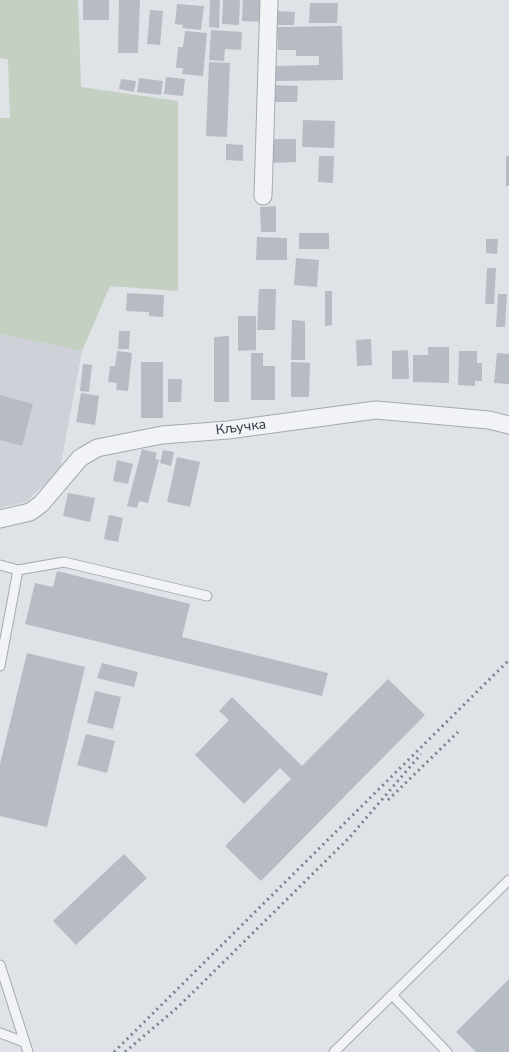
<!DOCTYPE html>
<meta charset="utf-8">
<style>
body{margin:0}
canvas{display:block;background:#dfe2e7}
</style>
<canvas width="509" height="1052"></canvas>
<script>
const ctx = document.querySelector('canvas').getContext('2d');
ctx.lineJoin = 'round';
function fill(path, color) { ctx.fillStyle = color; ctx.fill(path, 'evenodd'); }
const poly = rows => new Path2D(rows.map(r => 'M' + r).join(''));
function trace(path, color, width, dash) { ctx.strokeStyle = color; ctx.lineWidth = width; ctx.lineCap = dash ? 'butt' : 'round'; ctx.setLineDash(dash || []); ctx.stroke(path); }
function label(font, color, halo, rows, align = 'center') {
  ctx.font = font + ' "Nunito Sans",sans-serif'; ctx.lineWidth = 3; ctx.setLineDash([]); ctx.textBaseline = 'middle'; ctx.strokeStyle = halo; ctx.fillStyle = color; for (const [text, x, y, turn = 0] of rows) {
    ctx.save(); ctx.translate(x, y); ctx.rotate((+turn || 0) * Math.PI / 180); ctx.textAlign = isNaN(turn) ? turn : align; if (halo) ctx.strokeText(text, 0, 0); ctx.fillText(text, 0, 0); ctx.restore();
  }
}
fill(poly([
 [0,334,82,351,60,469,26,502,0,508]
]), '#ced1d8');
fill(poly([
 [0,0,78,0,81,87,178,101,178,291,110,286,82,351,0,334,0,118,10,118,8,59,0,58]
]), '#c4d0c1');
fill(poly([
 [83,0,109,0,109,20,83,20],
 [119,0,140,0,138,53,118,53],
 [210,0,220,0,219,28,209,27],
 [223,0,240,0,239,25,222,24],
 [243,0,264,0,263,22,242,21],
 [310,3,338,3,337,23,309,23],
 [177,4,204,6,201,30,182,28,183,25,175,24],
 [150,10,163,11,160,45,147,44],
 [277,11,295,12,294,25,277,25],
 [342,26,343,80,276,81,276,66,319,65,319,56,296,56,296,50,278,50,277,27],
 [211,30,242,32,241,50,225,49,224,61,209,60],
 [185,31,207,33,203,76,182,74,183,68,176,68,178,47,183,47],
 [209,62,230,63,227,137,206,136],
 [166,77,185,79,183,96,164,94],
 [139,78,163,81,161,95,137,92],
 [121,79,136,81,134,92,119,89],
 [272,85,298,86,297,102,272,102],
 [303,120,335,121,334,148,302,147],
 [272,139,296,139,296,162,272,163],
 [226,144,243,145,243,161,226,160],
 [319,156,334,156,333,183,318,182],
 [506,156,509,156,509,186,506,186],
 [276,206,276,232,261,232,260,207],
 [299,233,329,233,329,249,299,249],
 [257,237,287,238,287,260,256,260],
 [486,239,498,239,497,254,486,253],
 [296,258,319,260,317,287,294,285],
 [487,268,496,268,494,304,485,304],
 [259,289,276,289,275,330,257,330],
 [325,291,332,291,332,325,325,326],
 [127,293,164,295,163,317,149,316,149,312,126,311],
 [498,294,507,294,505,327,496,327],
 [238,316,256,316,256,350,238,351],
 [292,320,305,321,305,360,291,360],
 [119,331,130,331,129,349,118,349],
 [229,336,229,402,214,402,214,337],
 [371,339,372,365,357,366,356,340],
 [428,347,449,347,449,383,413,382,413,355,428,355],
 [408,350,409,379,392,379,392,351],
 [117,351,132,353,128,391,116,390,117,383,108,382,110,366,115,366],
 [459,351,477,351,477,363,482,363,482,381,475,381,475,386,458,385],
 [251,353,263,353,263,366,275,366,275,400,251,400],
 [497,353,509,354,509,384,494,383],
 [141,362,163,362,163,418,141,418],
 [291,362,310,363,309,397,291,397],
 [83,364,92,365,89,392,80,391],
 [168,379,182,379,181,402,168,402],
 [81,393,99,396,95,425,76,422],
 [0,395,33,404,22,446,0,440],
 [142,449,157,453,155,459,159,460,148,503,139,501,137,508,127,506],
 [163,450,174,452,171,466,160,463],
 [177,457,200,462,190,507,167,502],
 [117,460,133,464,128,484,113,481],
 [68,493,95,498,90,522,63,516],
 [109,515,123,518,118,542,104,539],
 [57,571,190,604,182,637,328,673,322,696,25,624,35,583,53,587],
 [27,653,85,667,47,827,0,816,0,764],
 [102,663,138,672,134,687,97,678],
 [388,679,425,715,261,881,225,846,291,779,280,768,244,804,195,755,229,720,219,711,232,697,302,766],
 [95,691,121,697,113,729,87,723],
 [86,734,115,741,107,773,77,765],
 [124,854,147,878,76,945,53,921],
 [509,979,509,1052,476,1052,456,1032]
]), '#b7bbc3');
const service = poly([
 [0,565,18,570,64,562,207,596],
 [0,666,18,570],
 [0,965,28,1052],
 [392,995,447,1052],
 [0,1033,24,1042],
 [334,1052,509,880]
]);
const minor = poly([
 [263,196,269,0],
 [0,519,30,512,41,504,80,458,97,448,162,435,228,430,376,410,489,420,509,425]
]);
trace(service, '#a5a9b0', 11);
trace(minor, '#a5a9b0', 19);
trace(service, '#f2f3f6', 9);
trace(minor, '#f2f3f6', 17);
trace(poly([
 [388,800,458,732],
 [114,1052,509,660],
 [125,1052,178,1007,349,838,421,754]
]), '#7a818f', 3, [2, 4]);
label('14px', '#2a2f3c', '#eff1f5', [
 ["Кључка",241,428,-7]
]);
</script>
